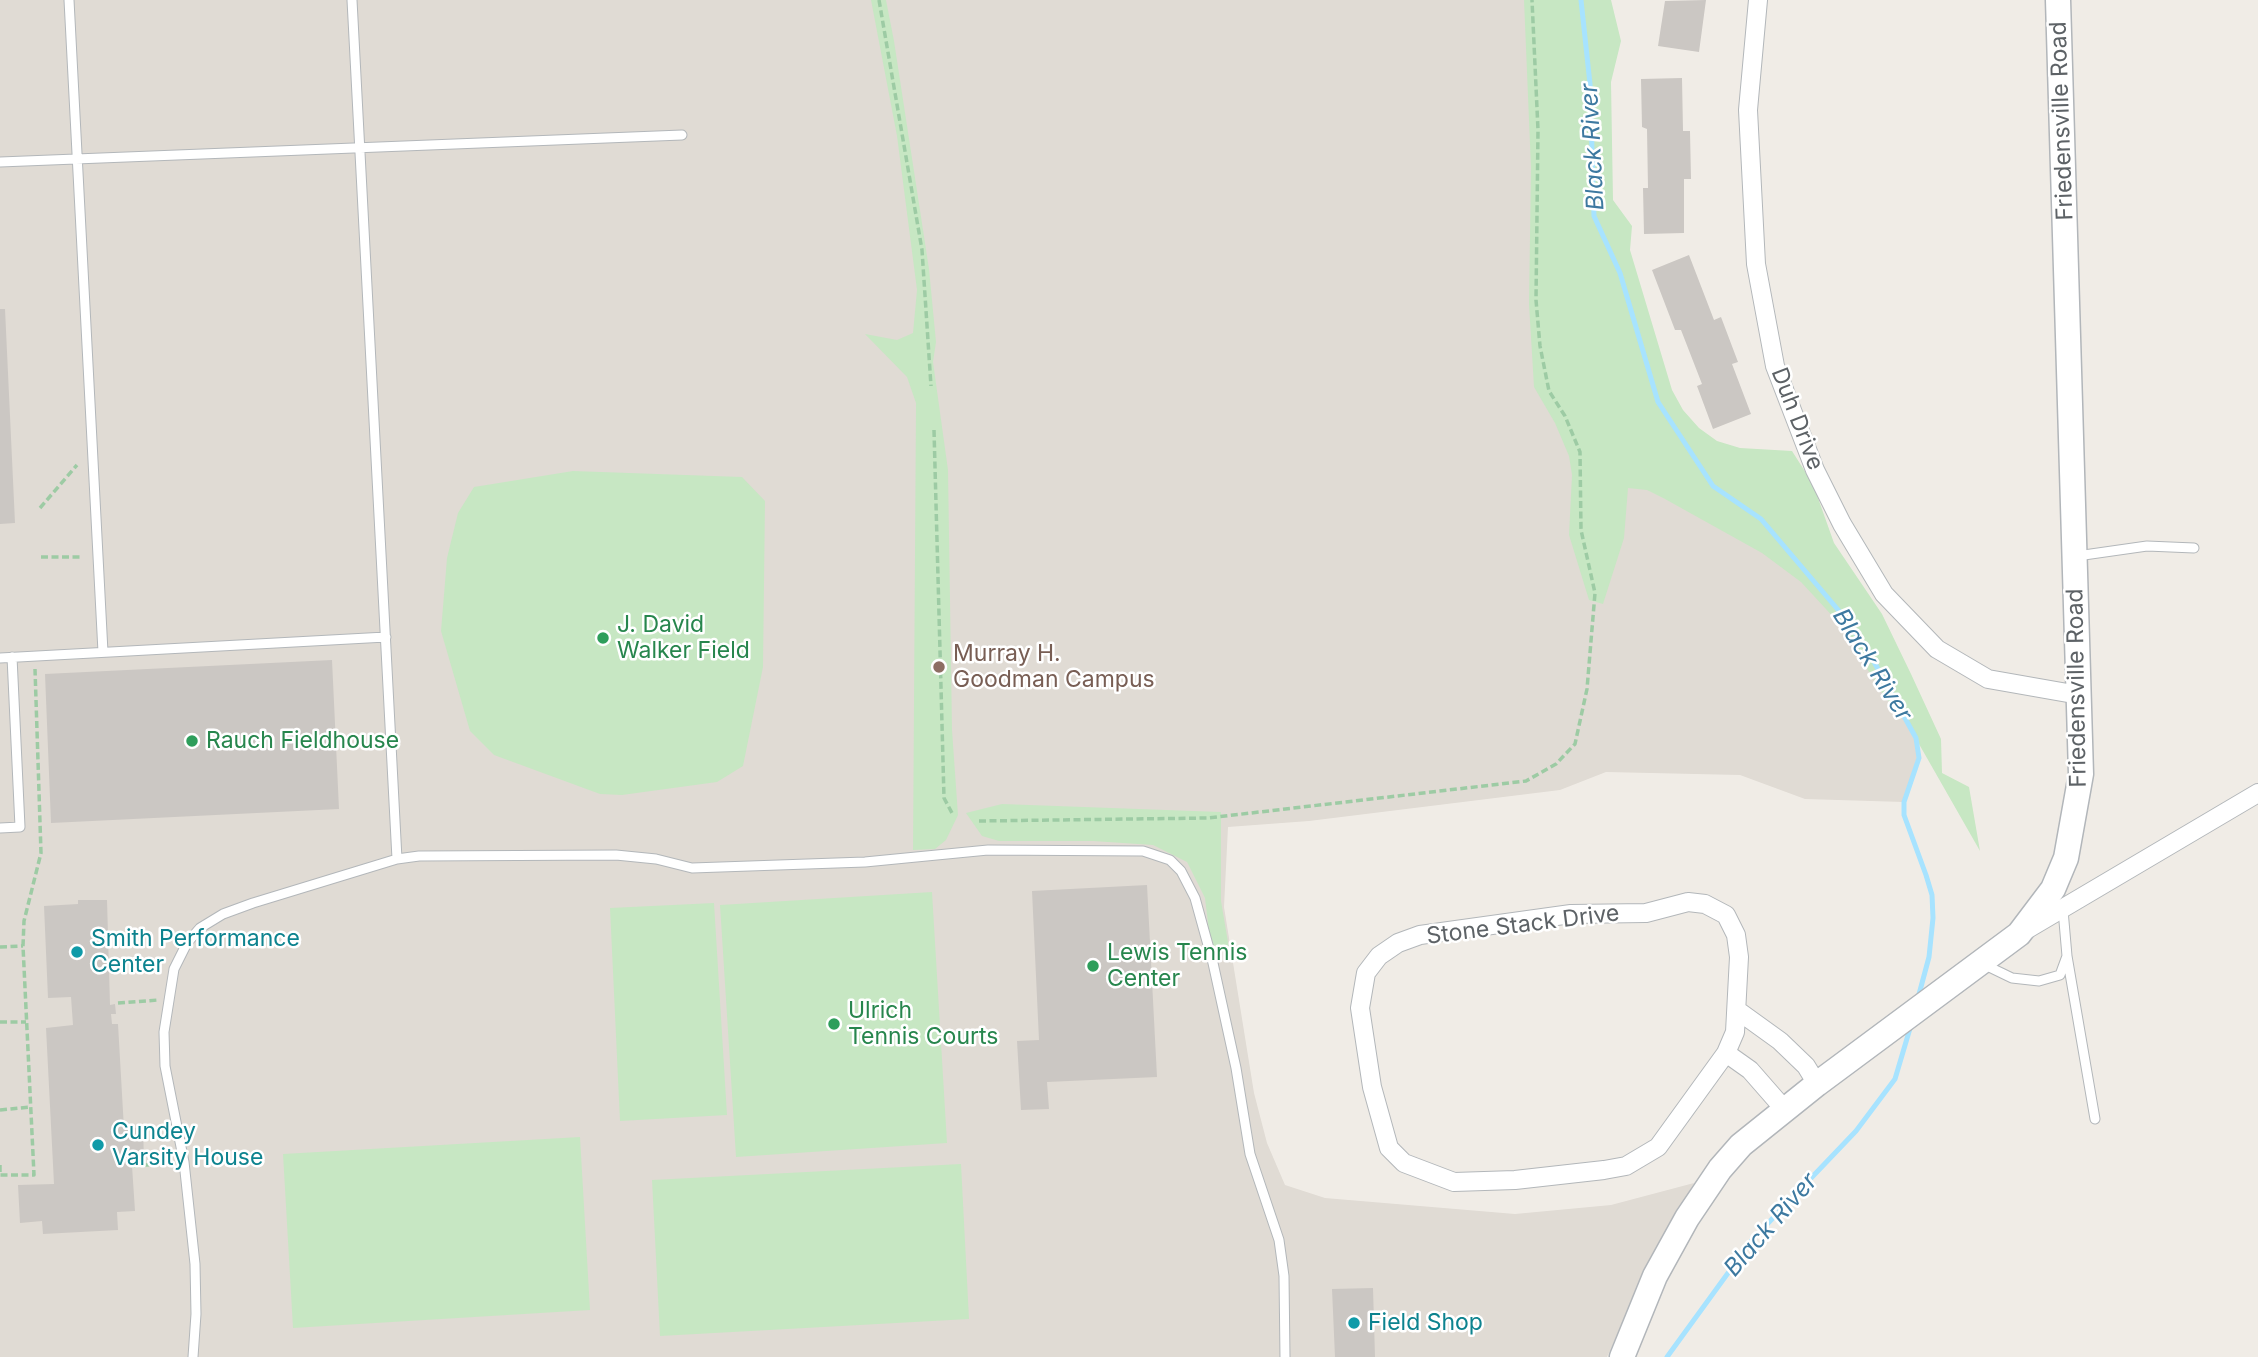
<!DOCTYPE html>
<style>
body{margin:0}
canvas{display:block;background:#f0ece6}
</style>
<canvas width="2258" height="1357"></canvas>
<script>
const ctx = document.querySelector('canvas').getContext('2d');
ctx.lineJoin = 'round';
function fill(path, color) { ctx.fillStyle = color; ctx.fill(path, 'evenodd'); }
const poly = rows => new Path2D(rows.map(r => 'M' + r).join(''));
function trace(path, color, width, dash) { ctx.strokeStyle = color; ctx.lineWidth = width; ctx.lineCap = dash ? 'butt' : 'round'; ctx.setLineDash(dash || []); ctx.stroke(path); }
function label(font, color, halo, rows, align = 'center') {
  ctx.font = font + ' Inter,sans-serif'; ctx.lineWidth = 5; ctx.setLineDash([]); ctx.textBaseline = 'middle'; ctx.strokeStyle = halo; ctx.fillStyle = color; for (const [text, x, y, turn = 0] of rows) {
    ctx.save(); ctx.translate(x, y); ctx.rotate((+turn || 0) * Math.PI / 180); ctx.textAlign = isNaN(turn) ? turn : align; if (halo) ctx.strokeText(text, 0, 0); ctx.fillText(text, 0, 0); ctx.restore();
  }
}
fill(poly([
 [0,0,1581,0,1594,216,1658,402,1845,618,1916,738,1919,758,1904,802,1805,799,1740,775,1606,772,1560,790,1309,821,1228,827,1224,907,1254,1093,1267,1143,1285,1185,1325,1198,1515,1214,1611,1205,1694,1183,1648,1267,1607,1357,0,1357]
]), '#e0dbd4');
fill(poly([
 [871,0,886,0,894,41,929,269,936,342,933,362,948,470,952,730,958,815,946,840,935,849,913,850,916,403,907,377,865,334,897,340,913,333,917,290,897,136],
 [1524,0,1611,0,1621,41,1611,82,1613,200,1632,226,1630,250,1672,390,1683,410,1699,428,1717,441,1740,448,1792,451,1813,484,1834,543,1882,614,1911,674,1941,739,1942,773,1969,787,1980,851,1907,723,1884,696,1838,622,1801,582,1762,553,1665,499,1647,490,1628,488,1624,538,1603,604,1589,600,1569,535,1572,475,1569,456,1555,423,1534,387,1529,304,1531,168],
 [573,471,742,477,765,501,763,667,743,766,717,782,622,795,600,794,494,755,470,731,441,631,447,558,458,513,474,487],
 [1002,804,1221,812,1221,901,1230,954,1211,948,1205,898,1187,862,1153,845,1093,841,999,841,982,836,966,813],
 [932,892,947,1143,736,1157,720,905],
 [714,903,727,1115,620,1121,610,908],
 [580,1137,590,1310,293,1328,283,1154],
 [961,1164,969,1319,660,1336,652,1180]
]), '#c7e7c3');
trace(poly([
 [1581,0,1590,84,1594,216,1620,273,1658,402,1713,486,1761,519,1845,618,1868,651,1916,738,1919,758,1904,802,1904,815,1926,875,1932,895,1933,918,1929,957,1918,998],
 [1667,1357,1752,1240,1856,1131,1895,1079,1911,1025]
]), '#a7e3ff', 5);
fill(poly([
 [1706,0,1699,52,1658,46,1665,1],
 [1682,78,1683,131,1690,131,1691,179,1684,179,1684,233,1644,234,1643,188,1648,188,1647,129,1642,127,1641,79],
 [1689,255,1714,320,1721,317,1738,362,1732,364,1751,414,1713,429,1697,386,1702,384,1681,330,1675,330,1652,270],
 [0,309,5,309,15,523,0,524],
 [332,660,339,809,51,823,45,674],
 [1147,885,1157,1077,1047,1082,1049,1109,1021,1110,1017,1041,1039,1040,1032,891],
 [78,900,107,900,110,1005,115,1004,116,1014,111,1014,112,1024,118,1024,124,1129,143,1127,144,1161,132,1166,135,1211,117,1212,118,1230,43,1234,42,1221,20,1223,18,1185,54,1184,46,1028,73,1025,71,997,48,998,44,906,78,904],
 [1373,1288,1375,1357,1335,1357,1332,1289]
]), '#cbc7c3');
const lane = poly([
 [69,0,103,652],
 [352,0,397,859],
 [0,162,682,135],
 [2077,556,2147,546,2194,548],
 [0,658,386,637],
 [0,828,20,827,12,657],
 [2067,956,2095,1119],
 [1983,964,2012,978,2039,981,2060,975,2067,956,2063,910],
 [193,1357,196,1314,195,1264,184,1162,165,1066,164,1032,174,969,187,943,200,928,223,914,253,903,397,859,419,856,616,855,656,859,692,868,865,862,988,850,1143,851,1170,860,1181,871,1195,898,1213,963,1236,1068,1250,1154,1279,1240,1284,1276,1285,1357]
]);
const street = poly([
 [1758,0,1748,110,1756,264,1775,366,1815,470,1842,524,1884,594,1937,649,1988,679,2079,695],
 [1688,902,1705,904,1726,915,1736,935,1739,957,1735,1032,1726,1053,1658,1147,1626,1166,1604,1170,1515,1180,1454,1182,1404,1163,1389,1148,1372,1087,1360,1008,1366,973,1379,956,1398,943,1420,935,1571,914,1646,913,1688,902],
 [2026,930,2258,793],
 [1737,1010,1780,1041,1806,1066,1817,1084],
 [1726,1053,1750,1070,1785,1110]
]);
const secondary = poly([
 [1622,1357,1655,1276,1687,1218,1720,1169,1741,1145,1817,1084,2019,934,2053,889,2066,858,2081,774,2058,0]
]);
trace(lane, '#b3b7ba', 11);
trace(street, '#b3b7ba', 20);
trace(secondary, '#b2b6ba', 27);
trace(poly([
 [879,0,922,250,931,386],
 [934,430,944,798,952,813],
 [40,508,77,465],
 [41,557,83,557],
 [979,821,1208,818,1526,781,1556,764,1575,744,1587,689,1595,593,1581,530,1580,452,1565,416,1549,391,1540,346,1536,300,1538,130,1532,0],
 [0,947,23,946],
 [118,1003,158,1000],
 [0,1022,26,1022],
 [0,1110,31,1107],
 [0,1165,0,1175,34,1175,23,946,24,921,41,853,35,669],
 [132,1166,172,1163]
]), '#9dcba4', 3.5, [7, 3.5]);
trace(lane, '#fff', 9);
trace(street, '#fff', 18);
trace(secondary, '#fff', 24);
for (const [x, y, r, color] of [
 [603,638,7,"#2e9e5b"],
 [939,667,7,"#8d6e63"],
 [192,741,7,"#2e9e5b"],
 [77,952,7,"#0f9aa8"],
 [1093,966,7,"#2e9e5b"],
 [834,1024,7,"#2e9e5b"],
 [98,1145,7,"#0f9aa8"],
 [1354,1323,7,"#0f9aa8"]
]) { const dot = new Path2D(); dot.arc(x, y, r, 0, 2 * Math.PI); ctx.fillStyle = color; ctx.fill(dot); trace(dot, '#fff', 2.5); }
label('23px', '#5d6266', '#fff', [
 ["Friedensville Road",2062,121,-92],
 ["Duh Drive",1797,419,69],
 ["Friedensville Road",2077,688,-91],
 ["Stone Stack Drive",1523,925,-7]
]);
label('23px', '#27864d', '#fff', [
 ["J. David",617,625],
 ["Walker Field",617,651],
 ["Rauch Fieldhouse",206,741],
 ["Lewis Tennis",1107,953],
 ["Center",1107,979],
 ["Ulrich",848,1011],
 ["Tennis Courts",848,1037]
], 'left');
label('23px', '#785e54', '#fff', [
 ["Murray H.",953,654],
 ["Goodman Campus",953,680]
], 'left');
label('23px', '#0d838f', '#fff', [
 ["Smith Performance",91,939],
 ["Center",91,965],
 ["Cundey",112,1132],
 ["Varsity House",112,1158],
 ["Field Shop",1368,1323]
], 'left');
label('italic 24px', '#3d79a0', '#fff', [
 ["Black River",1593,147,-93],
 ["Black River",1872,665,58],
 ["Black River",1771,1225,-49]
]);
</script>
